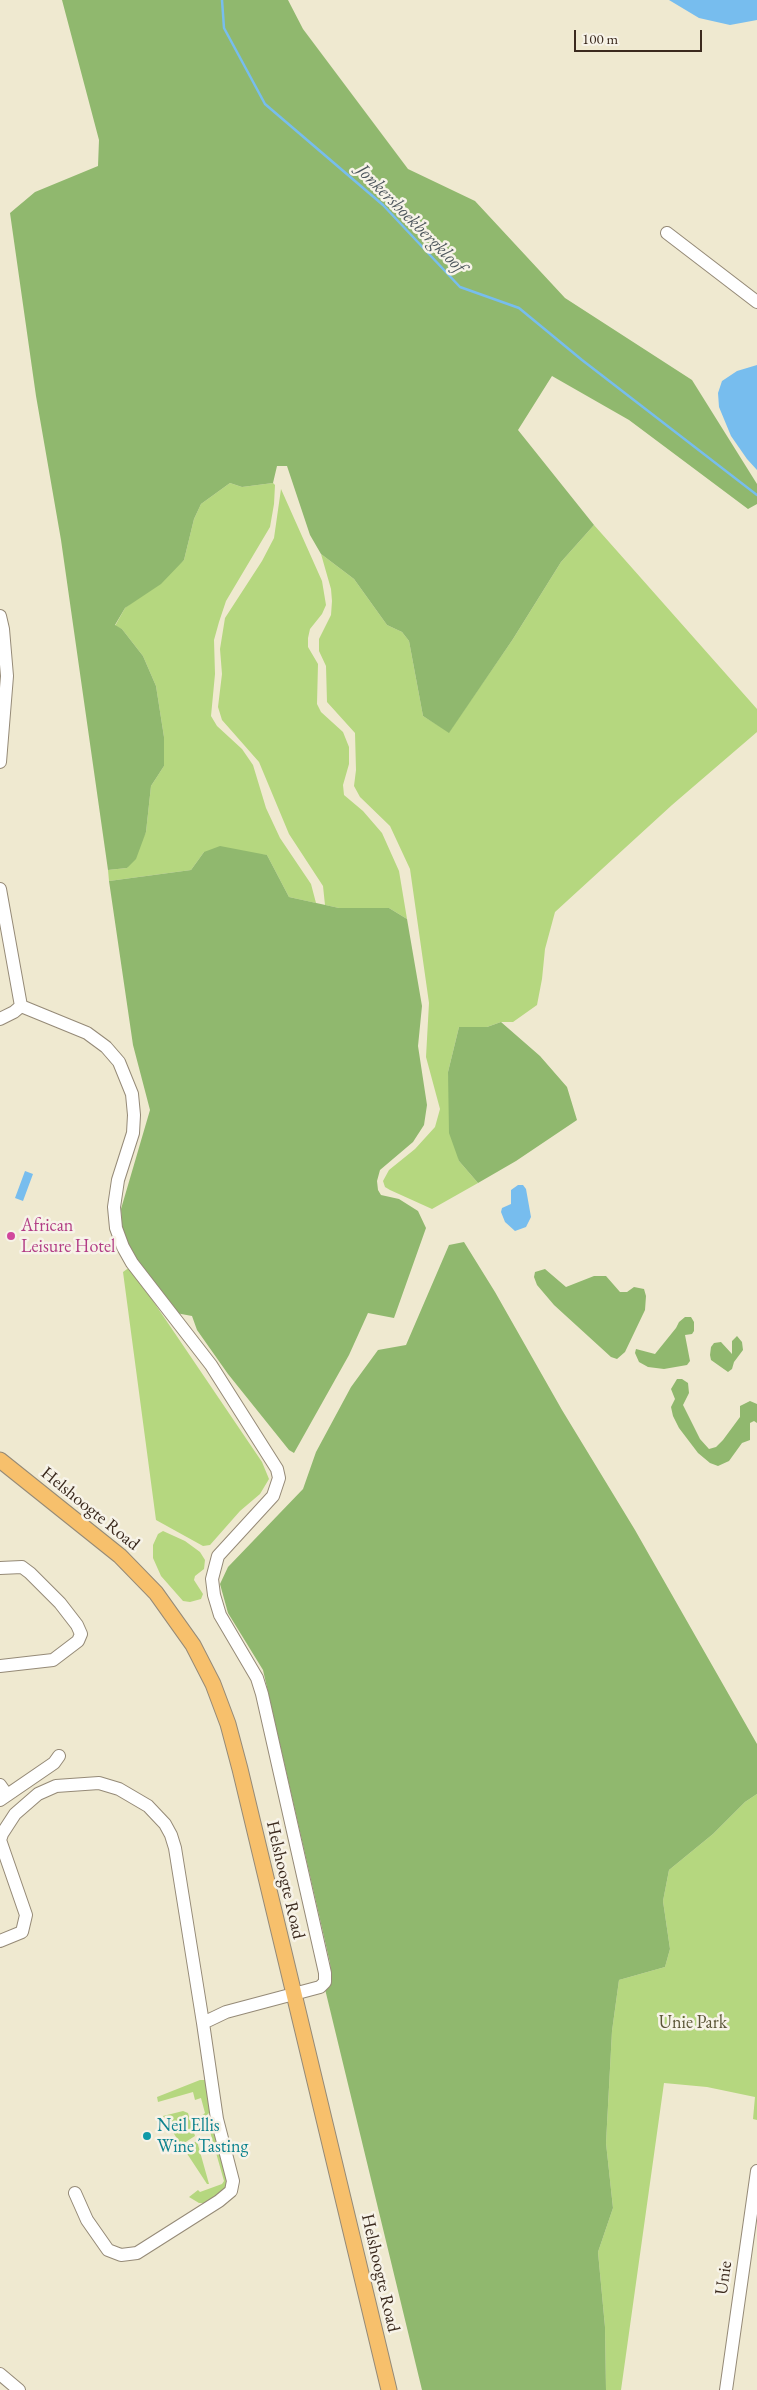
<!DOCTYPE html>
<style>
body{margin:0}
#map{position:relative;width:757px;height:2390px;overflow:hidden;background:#efe9d0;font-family:"EB Garamond",serif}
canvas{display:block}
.scale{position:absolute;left:574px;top:30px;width:128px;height:22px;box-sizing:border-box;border:2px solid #3b2a1e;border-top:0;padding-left:6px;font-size:15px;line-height:18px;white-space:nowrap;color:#3b2a1e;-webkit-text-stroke:4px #f7f3e8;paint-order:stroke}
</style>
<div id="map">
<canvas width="757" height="2390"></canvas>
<div class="scale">100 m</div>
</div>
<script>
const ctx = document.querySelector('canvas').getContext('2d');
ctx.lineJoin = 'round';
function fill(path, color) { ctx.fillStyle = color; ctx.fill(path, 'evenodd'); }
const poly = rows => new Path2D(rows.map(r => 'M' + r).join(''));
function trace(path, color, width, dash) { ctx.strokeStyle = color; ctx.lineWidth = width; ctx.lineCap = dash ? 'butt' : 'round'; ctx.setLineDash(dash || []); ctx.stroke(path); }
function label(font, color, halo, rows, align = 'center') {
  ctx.font = font + ' "EB Garamond",serif'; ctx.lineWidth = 5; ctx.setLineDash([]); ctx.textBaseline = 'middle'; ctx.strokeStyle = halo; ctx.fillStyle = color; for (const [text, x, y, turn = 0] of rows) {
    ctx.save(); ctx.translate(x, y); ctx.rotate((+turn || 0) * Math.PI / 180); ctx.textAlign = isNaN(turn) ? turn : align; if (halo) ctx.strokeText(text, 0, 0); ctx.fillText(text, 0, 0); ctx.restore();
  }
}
fill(poly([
 [230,483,242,487,273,483,275,485,274,504,270,527,226,601,219,622,214,640,215,674,211,716,217,726,242,749,253,765,266,808,280,838,311,884,316,903,289,897,267,855,204,852,191,870,109,881,108,870,127,868,146,832,151,786,164,766,164,737,156,686,143,656,122,629,115,626,125,608,184,560,194,519,201,504],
 [281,489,322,581,326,605,322,614,310,629,308,638,308,647,318,664,317,704,321,712,343,732,349,747,349,764,343,785,344,795,363,811,382,833,399,871,407,919,389,908,339,908,325,905,323,886,289,834,259,762,222,720,218,707,222,674,220,649,225,618,262,561,274,538],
 [594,525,757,709,757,732,672,805,555,912,545,949,542,979,537,1005,513,1022,501,1022,487,1027,459,1027,448,1072,459,1161,478,1183,432,1209,390,1190,385,1187,383,1181,389,1170,415,1149,435,1127,440,1109,426,1057,429,1003,410,869,390,826,360,797,354,786,356,770,355,733,327,702,326,666,319,651,319,639,331,615,332,601,331,589,321,554,354,579,387,625,402,632,409,641,423,716,449,732,513,639,561,562],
 [130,1267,262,1462,269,1479,260,1494,240,1511,210,1545,203,1546,156,1520,123,1272],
 [163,1531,185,1541,200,1552,205,1560,204,1569,195,1576,194,1580,203,1594,201,1599,190,1602,183,1601,161,1576,153,1558,153,1545,158,1534],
 [757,1794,757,2120,753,2119,755,2097,707,2087,664,2083,621,2390,606,2390,605,2327,598,2252,613,2208,606,2143,612,2031,619,1980,665,1967,670,1949,663,1901,669,1870,713,1834,745,1802],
 [200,2080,208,2080,210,2112,204,2118,200,2117,205,2113,201,2098,195,2100,193,2092,158,2102,157,2097],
 [183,2111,188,2113,195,2136,181,2145,163,2116],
 [211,2125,229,2179,228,2190,204,2203,199,2203,189,2197,198,2190,200,2192,222,2184,224,2181,209,2128,203,2128,204,2126],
 [197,2141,209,2184,207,2184,184,2149]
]), '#b5d77f');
fill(poly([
 [62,0,288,0,303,29,408,169,475,201,565,298,692,380,757,484,757,504,748,509,629,420,552,376,518,430,594,525,561,562,513,639,449,733,423,716,409,641,402,632,387,625,354,579,321,554,310,535,287,466,277,466,273,483,242,487,230,483,201,504,194,519,184,560,161,584,125,608,115,625,122,629,143,656,156,686,164,737,164,766,151,786,146,832,136,859,127,868,108,870,61,540,36,396,10,213,35,192,98,166,99,140],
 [220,846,267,855,289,897,339,908,389,908,407,919,422,1006,418,1046,427,1105,424,1125,413,1142,380,1170,377,1181,378,1190,381,1195,399,1199,418,1211,426,1228,394,1318,368,1313,349,1355,294,1453,289,1450,228,1374,197,1330,192,1316,176,1313,143,1270,123,1238,121,1209,150,1110,133,1045,109,881,191,870,204,852],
 [501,1022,540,1056,567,1087,577,1120,516,1161,478,1183,459,1161,449,1133,448,1072,459,1027,487,1027],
 [464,1242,495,1292,562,1410,635,1530,757,1744,757,1794,745,1802,713,1834,669,1870,663,1901,670,1949,665,1967,619,1980,612,2031,606,2143,613,2208,598,2252,605,2327,606,2390,422,2390,325,1989,331,1975,330,1963,263,1670,228,1613,220,1584,228,1567,303,1489,316,1452,351,1387,378,1350,406,1345,449,1245],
 [545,1269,566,1287,594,1276,606,1276,620,1292,627,1292,634,1287,644,1289,646,1296,645,1310,625,1352,617,1359,611,1357,554,1305,537,1285,534,1277,535,1272],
 [685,1317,691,1317,694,1322,694,1331,692,1334,685,1335,690,1361,687,1365,664,1369,648,1367,639,1362,635,1353,636,1349,655,1354,676,1328,679,1322],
 [737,1336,742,1342,743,1350,734,1362,732,1369,728,1372,711,1360,710,1355,711,1347,714,1343,721,1342,732,1354,732,1341],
 [677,1379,682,1379,688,1383,689,1393,683,1405,700,1439,709,1449,716,1447,723,1440,740,1417,740,1406,750,1401,757,1404,757,1423,754,1421,750,1423,750,1440,742,1443,729,1461,718,1466,710,1463,698,1453,679,1428,673,1416,671,1407,675,1399,671,1389]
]), '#90b86e');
fill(poly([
 [669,0,757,0,757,20,730,25,699,18],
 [757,365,757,470,747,459,731,436,719,407,718,393,722,381,737,371],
 [25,1171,33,1174,23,1201,15,1198],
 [518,1185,523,1185,526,1189,531,1217,526,1227,515,1231,505,1222,501,1212,502,1208,511,1204,511,1190]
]), '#77bdee');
trace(poly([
 [222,0,224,28,265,104,383,205,460,287,519,308,582,360,757,495]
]), '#77bdee', 2.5);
const minor = poly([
 [667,233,757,302],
 [0,616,3,629,7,676,0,762],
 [0,889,21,1006],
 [21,1006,87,1033,106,1047,119,1062,132,1094,134,1115,133,1133,118,1180,114,1207,116,1228,123,1247,132,1263,211,1365,277,1469,279,1478,273,1496,218,1556,212,1579,214,1595,220,1615,257,1678,262,1694,325,1973,325,1982,320,1987,226,2012,203,2023,217,2119,233,2181,231,2191,219,2201,137,2253,121,2255,108,2250,87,2220,75,2193],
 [0,1019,14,1012,21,1006],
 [0,1568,22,1567,30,1573,60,1603,77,1625,81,1634,78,1641,53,1660,0,1666],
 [0,1785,7,1795],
 [0,1800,54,1763,59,1756],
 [0,1941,22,1932,26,1915,0,1840,2,1834,15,1814,38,1794,56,1786,99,1783,119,1789,148,1806,165,1824,171,1835,175,1848,203,2023],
 [0,2374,19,2390],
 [726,2390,757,2171]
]);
const major = poly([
 [0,1460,120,1556,156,1593,193,1645,213,1684,228,1724,240,1769,389,2390]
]);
trace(minor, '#958a77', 14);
trace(major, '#958a77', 17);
trace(minor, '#fff', 12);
trace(major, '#f7c06c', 15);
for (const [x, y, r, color] of [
 [11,1236,5,"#d1479c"],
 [147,2136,5,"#0f9aa8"]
]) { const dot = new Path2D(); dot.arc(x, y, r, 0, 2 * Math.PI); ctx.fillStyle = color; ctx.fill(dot); trace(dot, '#f7f3e8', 2); }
label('18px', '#b23c85', '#f7f3e8', [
 ["African",21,1226],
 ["Leisure Hotel",21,1247]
], 'left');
label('18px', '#3b2a1e', '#f7f3e8', [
 ["Helshoogte Road",90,1509,39],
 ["Helshoogte Road",285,1880,77],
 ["Helshoogte Road",380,2273,77],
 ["Unie",724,2278,-82]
]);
label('18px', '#5a5536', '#f7f3e8', [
 ["Unie Park",693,2023]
]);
label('18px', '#0d838f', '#f7f3e8', [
 ["Neil Ellis",157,2126],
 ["Wine Tasting",157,2147]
], 'left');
label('italic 19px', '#4d565c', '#f7f3e8', [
 ["Jonkershoekbergkloof",411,219,45]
]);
</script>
